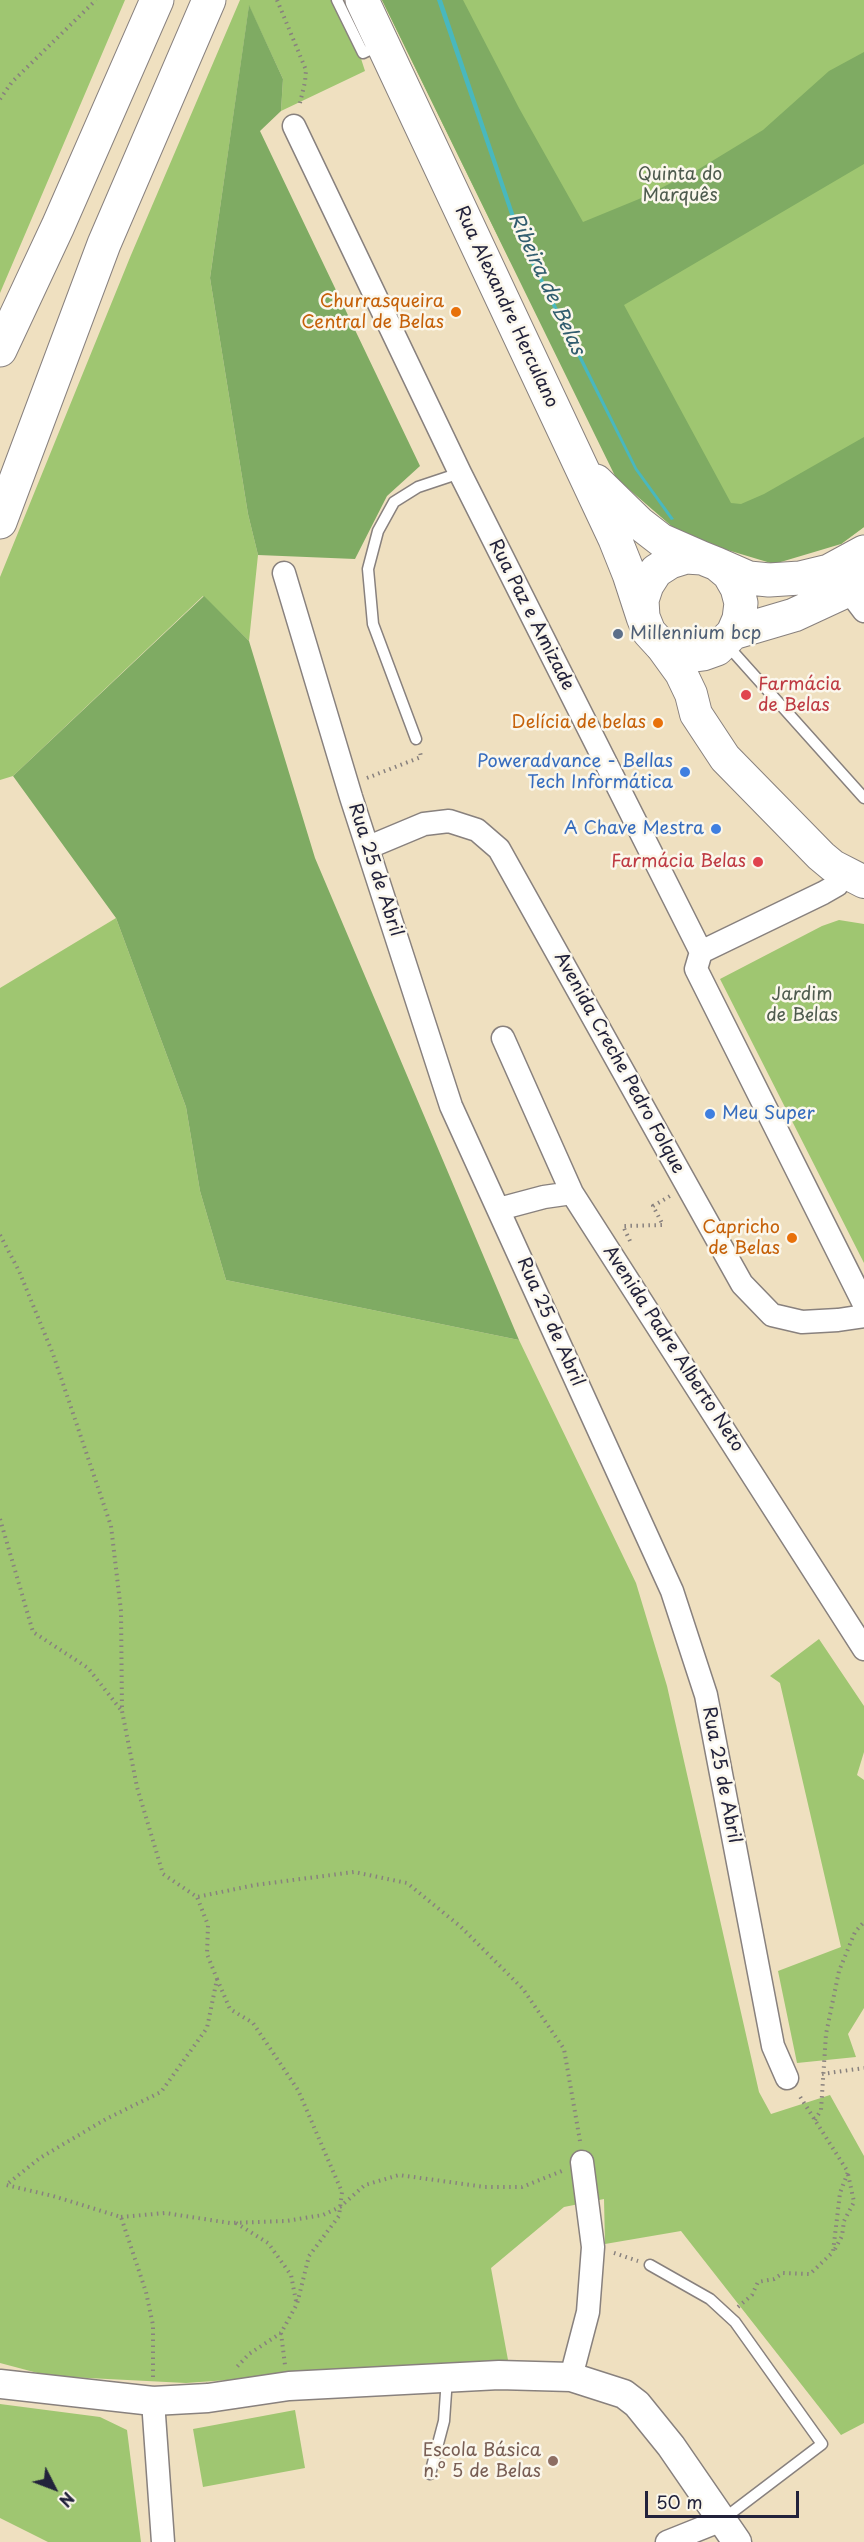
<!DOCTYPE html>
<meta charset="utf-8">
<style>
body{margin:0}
#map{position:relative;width:864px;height:2542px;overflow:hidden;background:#efe0c0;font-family:"Playpen Sans",sans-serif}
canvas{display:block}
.north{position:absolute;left:24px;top:2458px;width:60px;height:60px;-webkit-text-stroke:4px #fbf7ec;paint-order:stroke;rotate:132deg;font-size:16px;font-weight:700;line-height:24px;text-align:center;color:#22223b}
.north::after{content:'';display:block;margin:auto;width:21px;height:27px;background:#22223b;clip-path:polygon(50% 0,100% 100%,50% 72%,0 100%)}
.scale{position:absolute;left:645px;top:2491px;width:154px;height:27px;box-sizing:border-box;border:3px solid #22223b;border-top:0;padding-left:8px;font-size:18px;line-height:21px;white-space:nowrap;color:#22223b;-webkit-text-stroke:4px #fbf7ec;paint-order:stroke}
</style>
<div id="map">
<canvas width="864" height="2542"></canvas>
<div class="north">N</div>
<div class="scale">50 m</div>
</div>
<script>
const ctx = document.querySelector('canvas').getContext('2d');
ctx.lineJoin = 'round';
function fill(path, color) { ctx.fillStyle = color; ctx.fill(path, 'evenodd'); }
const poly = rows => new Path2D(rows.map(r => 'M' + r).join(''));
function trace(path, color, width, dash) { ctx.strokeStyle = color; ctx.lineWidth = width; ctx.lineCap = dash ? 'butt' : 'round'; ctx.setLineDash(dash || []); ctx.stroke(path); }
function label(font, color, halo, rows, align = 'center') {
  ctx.font = font + ' "Playpen Sans",sans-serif'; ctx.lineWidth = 5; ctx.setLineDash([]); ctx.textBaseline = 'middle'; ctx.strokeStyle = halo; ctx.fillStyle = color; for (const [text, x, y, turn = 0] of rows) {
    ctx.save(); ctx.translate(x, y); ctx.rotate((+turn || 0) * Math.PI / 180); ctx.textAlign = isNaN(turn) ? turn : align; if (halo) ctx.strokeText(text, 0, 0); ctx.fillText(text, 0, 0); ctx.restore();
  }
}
fill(poly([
 [0,0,125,0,0,293],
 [240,0,342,0,365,71,281,111,283,79,249,6,210,278,248,514,258,555,249,641,203,596,13,776,0,780,0,577,131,255],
 [382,0,864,0,864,527,841,544,724,549,510,261],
 [116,918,186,1107,200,1191,226,1280,519,1340,636,1583,667,1686,759,2092,771,2114,830,2095,864,2156,864,2423,841,2435,681,2231,605,2244,604,2199,564,2207,491,2268,508,2360,186,2383,49,2376,0,2363,0,988],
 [839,920,864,924,864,1263,720,979,822,926],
 [819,1639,864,1706,864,1752,857,1775,864,1780,864,2008,848,2034,856,2057,797,2063,778,1971,841,1947,780,1683,770,1676],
 [0,2404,100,2417,127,2430,141,2542,48,2542,0,2518],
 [295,2410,305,2468,203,2487,193,2429]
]), '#9fc671');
fill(poly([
 [382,0,463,0,519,108,583,222,639,199,699,169,763,130,829,71,864,52,864,164,624,305,731,503,741,504,764,494,864,437,864,527,841,544,774,564,724,549,676,530,616,478],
 [249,5,283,79,281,111,260,131,420,466,387,496,355,559,258,555,248,514,210,278],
 [204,596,249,641,315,858,519,1340,226,1280,200,1191,186,1107,116,918,13,776]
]), '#7fab63');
fill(poly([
 [437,0,442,0,522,237,637,468,674,519,671,520,635,470,518,238]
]), '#49b8be');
const service = poly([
 [337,0,363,53,380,45],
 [727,645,864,798],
 [416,739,373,624,368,569,378,531,394,502,418,487,460,473],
 [650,2265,710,2299,735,2322,822,2444,722,2520],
 [430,2474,444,2421,447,2378]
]);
const minor = poly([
 [294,126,460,473,701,952,823,893,837,885,844,872],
 [284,573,351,797,451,1106,672,1591,706,1695,773,2046,787,2078],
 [848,590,864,611],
 [369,847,424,824,449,821,477,830,499,849,742,1284,772,1315,802,1322,838,1320,864,1316],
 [701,952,696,969,864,1304],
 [503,1038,572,1193,864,1649],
 [499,1209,544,1197,572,1193],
 [571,2377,588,2312,593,2247,582,2162],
 [153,2401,163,2542],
 [667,2542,722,2520]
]);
const tertiary = poly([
 [0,2384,153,2401,208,2398,289,2386,499,2375,571,2377,624,2394,637,2404,671,2446,737,2542]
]);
const secondary = poly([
 [660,644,681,673,691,694,696,714,725,758,821,856,833,866,864,882]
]);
const primary = poly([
 [362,0,615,539,629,574,643,617,649,632,660,644,673,652,688,656,703,654,717,649,733,633,739,619,741,603,737,588,729,574,717,564,702,558,686,557,670,562,656,571,647,585,642,600,643,617],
 [596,481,639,523,661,540,702,558],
 [717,564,749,578,769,580,800,578,829,571,864,552],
 [733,633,794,615,848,590,864,578]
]);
const motorway = poly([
 [0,350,58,226,157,0],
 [0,522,104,244,209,0]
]);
trace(service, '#88817e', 13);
trace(minor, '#88817e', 25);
trace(tertiary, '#88817e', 31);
trace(secondary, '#88817e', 34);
trace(primary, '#88817e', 35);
trace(motorway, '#88817e', 35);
trace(poly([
 [277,0,306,70,305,82,299,107],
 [0,99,12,82,96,0],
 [367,778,421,757,420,752],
 [0,1235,19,1271,53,1354,111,1526,121,1611,122,1711,137,1787,163,1874,197,1897,255,1885,354,1872,407,1883,461,1927,523,1989,564,2049,580,2141],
 [630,1241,623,1226,663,1225,653,1206,670,1196],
 [0,1519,33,1632,88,1668,121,1710],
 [217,1979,230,2009,253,2023,298,2090,342,2192,339,2216,309,2256,297,2304,281,2333,249,2354,235,2369],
 [822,2074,864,2068],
 [815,2120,821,2110,826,2034,839,1971,855,1932,864,1922],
 [121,2217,165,2213,230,2223,286,2221,323,2215,340,2207,365,2185,399,2175,485,2187,522,2187,562,2171],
 [236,2223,268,2243,291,2275,296,2301],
 [835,2249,842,2236,844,2221,854,2202,848,2174],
 [614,2253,638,2261],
 [738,2307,752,2295,758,2282,774,2279,783,2273,810,2274,833,2252,840,2193,848,2172,799,2095],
 [281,2333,285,2365],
 [153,2377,153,2325,146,2292,121,2217,53,2196,6,2185,40,2158,106,2119,161,2092,207,2028,217,1979,207,1954,208,1925,197,1897]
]), '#88817e', 4, [1.5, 4.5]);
trace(service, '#fff', 10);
trace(minor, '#fff', 22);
trace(tertiary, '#fff', 28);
trace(secondary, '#fff', 32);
trace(primary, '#fff', 33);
trace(motorway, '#fff', 33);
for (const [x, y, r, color] of [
 [456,312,6,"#e8710a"],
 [618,634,6,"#5c6f8a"],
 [746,695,6,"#e0444e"],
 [658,723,6,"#e8710a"],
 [685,772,6,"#3f7fe0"],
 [716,829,6,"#3f7fe0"],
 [758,862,6,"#e0444e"],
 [710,1114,6,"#3f7fe0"],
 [792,1238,6,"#e8710a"],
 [553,2461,6,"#8d6e63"]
]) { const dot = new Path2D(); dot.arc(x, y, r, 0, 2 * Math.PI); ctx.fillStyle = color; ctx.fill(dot); trace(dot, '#fbf7ec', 2); }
label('18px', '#4e5b4e', '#fbf7ec', [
 ["Quinta do",680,175],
 ["Marquês",680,196],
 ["Jardim",802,995],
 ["de Belas",802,1016]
]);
label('18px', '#c56008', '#fbf7ec', [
 ["Churrasqueira",444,302],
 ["Central de Belas",444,323],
 ["Delícia de belas",646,723],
 ["Capricho",780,1228],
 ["de Belas",780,1249]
], 'right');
label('18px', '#22223b', '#fbf7ec', [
 ["Rua Alexandre Herculano",506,307,65],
 ["Rua Paz e Amizade",531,615,63],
 ["Rua 25 de Abril",375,870,72],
 ["Avenida Creche Pedro Folque",619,1063,61],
 ["Rua 25 de Abril",550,1322,66],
 ["Avenida Padre Alberto Neto",673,1349,57],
 ["Rua 25 de Abril",721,1775,79]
]);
label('18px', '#4e5e75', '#fbf7ec', [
 ["Millennium bcp",630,634]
], 'left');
label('18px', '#be3a42', '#fbf7ec', [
 ["Farmácia",758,685],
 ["de Belas",758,706],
 ["Farmácia Belas",746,862,"right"]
], 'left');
label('18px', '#366cbe', '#fbf7ec', [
 ["Poweradvance - Bellas",673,762],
 ["Tech Informática",673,783],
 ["A Chave Mestra",704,829],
 ["Meu Super",722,1114,"left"]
], 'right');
label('18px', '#785e54', '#fbf7ec', [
 ["Escola Básica",541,2451],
 ["n.º 5 de Belas",541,2472]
], 'right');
label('italic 20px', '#325e6f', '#fbf7ec', [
 ["Ribeira de Belas",546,284,65]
]);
</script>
